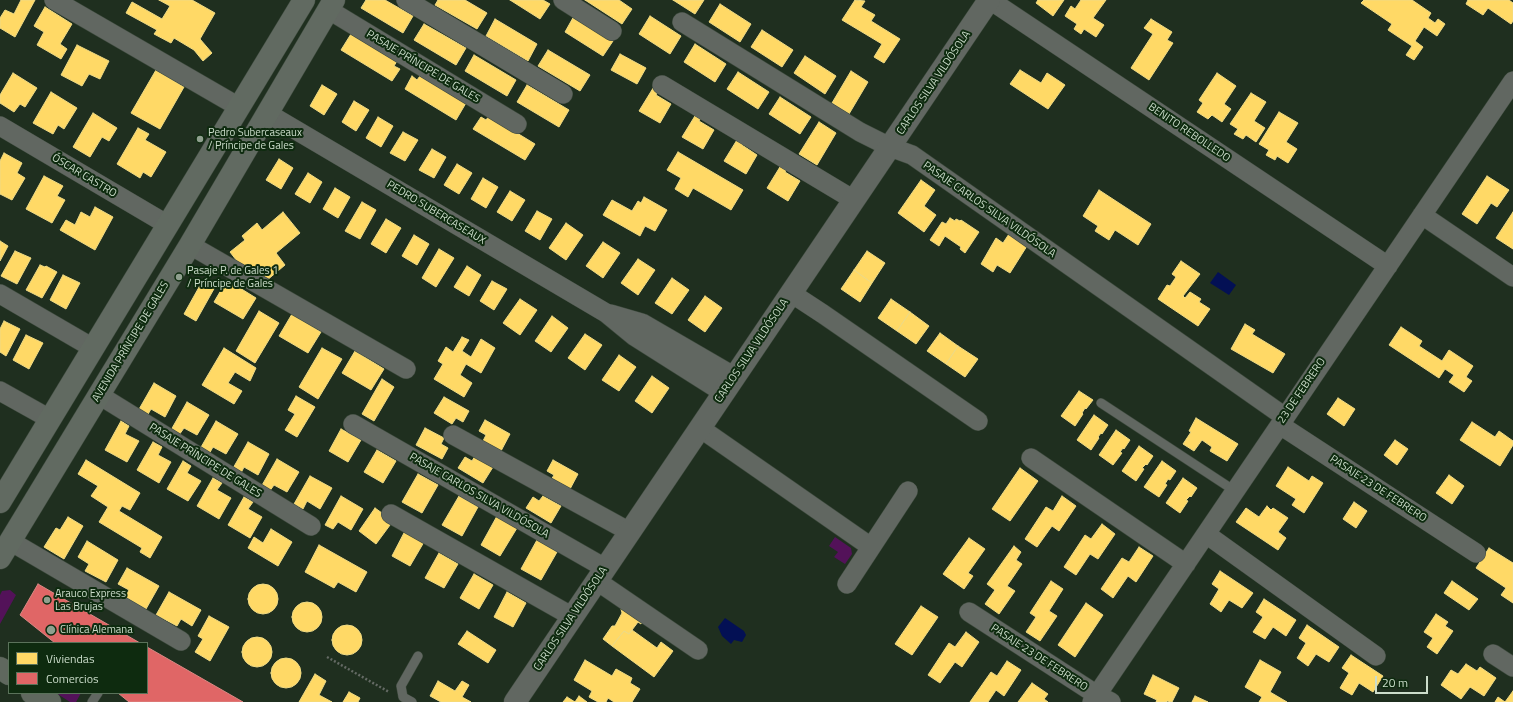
<!DOCTYPE html>
<meta charset="utf-8">
<style>
body{margin:0}
#map{position:relative;width:1513px;height:702px;overflow:hidden;background:#1f2f1f;font-family:"Titillium Web",sans-serif}
canvas{display:block}
.legend{position:absolute;left:8px;top:642px;width:140px;height:52px;box-sizing:border-box;background:#0e2b0f;border:1px solid #5a725a;margin:0;padding:5px 7px;list-style:none;font-size:12px;color:#cbdcca}
.legend li{display:flex;align-items:center;gap:8px;height:20px}
.legend b{width:20px;border:1px solid #5a725a}
.scale{position:absolute;left:1375px;top:676px;width:53px;height:18px;box-sizing:border-box;border:2px solid #cbdcca;border-top:0;padding-left:5px;font-size:12px;line-height:14px;white-space:nowrap;color:#cbdcca;-webkit-text-stroke:3px #0e2b0f;paint-order:stroke}
</style>
<div id="map">
<canvas width="1513" height="702"></canvas>
<ul class="legend">
<li><b style="height:11px;background:#ffd966"></b>Viviendas</li>
<li><b style="height:11px;background:#e06666"></b>Comercios</li>
</ul>
<div class="scale">20 m</div>
</div>
<script>
const ctx = document.querySelector('canvas').getContext('2d');
ctx.lineJoin = 'round';
function fill(path, color) { ctx.fillStyle = color; ctx.fill(path, 'evenodd'); }
const poly = rows => new Path2D(rows.map(r => 'M' + r).join(''));
function trace(path, color, width, dash) { ctx.strokeStyle = color; ctx.lineWidth = width; ctx.lineCap = dash ? 'butt' : 'round'; ctx.setLineDash(dash || []); ctx.stroke(path); }
function label(font, color, halo, rows, align = 'center') {
  ctx.font = font + ' "Titillium Web",sans-serif'; ctx.lineWidth = 4; ctx.setLineDash([]); ctx.textBaseline = 'middle'; ctx.strokeStyle = halo; ctx.fillStyle = color; for (const [text, x, y, turn = 0] of rows) {
    ctx.save(); ctx.translate(x, y); ctx.rotate((+turn || 0) * Math.PI / 180); ctx.textAlign = isNaN(turn) ? turn : align; if (halo) ctx.strokeText(text, 0, 0); ctx.fillText(text, 0, 0); ctx.restore();
  }
}
fill(poly([
 [835,537,851,548,852,554,845,564,834,557,838,552,829,546],
 [10,590,16,595,0,624,0,595,2,591],
 [56,693,81,693,76,702,70,702]
]), '#531259');
fill(poly([
 [1218,272,1236,285,1229,295,1210,283],
 [725,618,744,631,746,635,742,642,734,640,731,644,722,636,718,627]
]), '#031054');
const homes = poly([
 [21,0,35,0,15,37,0,28,0,18,5,10,14,14,21,0],
 [159,0,192,0,215,13,200,39,212,53,203,61,194,50,174,38,171,43,154,34,157,30,126,13,132,2,162,19,170,6,159,0],
 [366,0,385,0,413,16,403,33,361,8,366,0],
 [438,0,465,0,487,13,477,29,435,5,438,0],
 [510,0,543,0,550,4,540,19,510,0],
 [585,0,619,0,632,9,622,24,585,0],
 [673,0,704,0,695,14,673,0],
 [855,0,865,1,861,7,875,15,871,21,900,39,884,63,874,57,882,44,842,20,855,0],
 [1038,0,1064,0,1053,16,1036,3,1038,0],
 [1081,0,1106,0,1093,18,1104,25,1096,37,1084,29,1081,34,1074,29,1077,24,1065,16,1071,6,1075,9,1081,0],
 [1364,0,1412,0,1431,13,1428,18,1435,23,1438,19,1445,24,1437,36,1424,27,1415,41,1423,47,1414,60,1406,55,1412,46,1388,30,1392,24,1361,3,1364,0],
 [1468,0,1509,0,1513,3,1513,21,1511,24,1488,8,1483,15,1466,4,1468,0],
 [720,4,751,24,740,42,709,22,720,4],
 [45,7,72,24,60,44,67,49,61,59,37,45,44,32,34,26,45,7],
 [574,16,613,41,603,56,565,32,574,16],
 [650,16,681,36,670,54,639,34,650,16],
 [495,19,537,44,528,61,486,36,495,19],
 [1151,19,1172,32,1167,40,1173,43,1149,80,1131,68,1153,34,1144,28,1151,19],
 [424,24,466,48,456,65,414,40,424,24],
 [762,30,793,50,782,67,751,47,762,30],
 [351,34,397,61,394,66,400,69,392,81,341,50,351,34],
 [695,44,726,64,715,82,684,62,695,44],
 [77,45,109,61,100,79,89,74,82,86,61,75,77,45],
 [548,50,590,75,580,91,538,66,548,50],
 [620,54,646,68,637,84,611,70,620,54],
 [474,55,516,80,507,96,465,71,474,55],
 [805,56,836,76,825,94,794,73,805,56],
 [156,70,184,87,160,129,131,113,156,70],
 [1020,70,1041,83,1047,73,1065,85,1048,109,1010,84,1020,70],
 [851,71,868,82,849,114,832,103,851,71],
 [738,72,769,92,758,109,727,89,738,72],
 [13,73,37,88,25,107,20,104,14,112,0,103,0,95,13,73],
 [1217,73,1236,86,1224,104,1231,109,1222,122,1212,115,1208,119,1197,112,1203,103,1199,100,1217,73],
 [412,76,417,80,420,76,466,103,456,120,405,89,412,76],
 [322,85,337,94,324,115,310,106,322,85],
 [527,85,569,110,559,127,517,102,527,85],
 [655,85,660,88,656,95,671,104,660,123,639,111,655,85],
 [51,92,77,108,64,129,58,125,53,134,33,123,51,92],
 [1251,93,1266,102,1254,121,1265,128,1256,142,1246,135,1243,139,1234,134,1238,129,1230,124,1251,93],
 [780,97,811,117,800,134,769,114,780,97],
 [354,101,369,110,356,131,342,122,354,101],
 [698,111,703,114,699,121,714,130,703,149,682,137,698,111],
 [1279,112,1298,123,1286,142,1297,149,1288,163,1277,156,1275,160,1266,155,1269,150,1259,144,1279,112],
 [93,113,117,128,109,141,102,137,90,157,73,147,93,113],
 [489,116,535,144,525,160,473,129,481,117,486,120,489,116],
 [378,117,393,126,381,147,366,138,378,117],
 [819,122,836,133,817,165,799,154,819,122],
 [138,128,149,134,145,140,166,152,151,177,143,172,140,178,117,164,138,128],
 [403,132,418,140,405,161,390,153,403,132],
 [740,135,746,139,742,145,757,155,746,174,724,161,740,135],
 [432,149,446,157,434,178,419,170,432,149],
 [678,152,743,190,731,210,693,188,688,197,675,189,681,178,667,170,678,152],
 [4,153,22,163,17,173,25,178,12,200,0,194,0,161,4,153],
 [279,159,293,168,281,189,266,180,279,159],
 [783,162,789,166,785,172,800,181,788,201,767,188,783,162],
 [457,164,472,173,459,194,444,185,457,164],
 [308,173,322,182,310,203,295,194,308,173],
 [44,176,63,186,57,196,65,200,52,223,26,209,44,176],
 [1487,176,1509,190,1497,207,1491,203,1477,224,1462,214,1487,176],
 [483,178,498,187,486,208,471,199,483,178],
 [921,180,935,190,924,206,936,215,924,232,898,213,921,180],
 [335,188,350,197,338,218,323,209,335,188],
 [1099,190,1151,224,1138,245,1115,230,1109,240,1095,231,1098,226,1083,216,1099,190],
 [510,191,525,200,512,221,497,212,510,191],
 [644,197,667,210,655,231,645,226,640,236,603,215,612,200,632,211,638,201,641,203,644,197],
 [362,202,376,210,360,239,345,231,362,202],
 [95,207,113,217,95,250,60,230,66,220,75,225,81,212,90,217,95,207],
 [537,211,552,219,540,240,525,231,537,211],
 [283,212,300,233,276,253,285,265,266,281,255,267,247,274,230,252,245,240,242,236,257,223,262,230,283,212],
 [1513,212,1513,249,1496,238,1513,212],
 [950,218,955,221,956,219,960,221,961,220,979,232,965,253,960,249,961,247,945,236,939,246,930,240,942,222,946,224,950,218],
 [386,219,401,228,386,253,371,244,386,219],
 [566,223,583,235,566,260,549,248,566,223],
 [1009,234,1027,246,1010,273,997,265,993,272,981,264,996,238,1003,243,1009,234],
 [414,235,429,244,417,265,402,256,414,235],
 [0,241,8,246,0,261,0,241],
 [603,242,620,253,603,278,586,266,603,242],
 [439,249,454,258,436,287,422,278,439,249],
 [15,251,31,258,17,284,1,276,15,251],
 [867,251,885,263,872,283,854,270,867,251],
 [638,259,655,270,638,295,621,283,638,259],
 [1181,261,1200,274,1183,296,1185,298,1190,292,1201,299,1199,302,1210,309,1198,326,1158,299,1167,285,1170,286,1176,277,1172,274,1181,261],
 [40,265,45,267,46,266,57,272,42,298,26,290,40,265],
 [467,266,481,275,469,296,454,287,467,266],
 [854,270,872,283,860,302,841,289,854,270],
 [63,275,80,283,66,309,50,300,63,275],
 [672,278,689,290,672,314,655,303,672,278],
 [203,280,215,287,196,321,184,314,203,280],
 [227,280,256,298,243,319,214,302,227,280],
 [492,281,507,289,494,310,480,301,492,281],
 [705,296,722,308,705,332,688,320,705,296],
 [520,299,537,310,520,335,503,323,520,299],
 [891,299,910,312,897,331,878,318,891,299],
 [259,311,279,323,255,363,236,351,259,311],
 [910,312,929,326,916,344,897,331,910,312],
 [292,314,321,332,308,353,279,336,292,314],
 [552,316,568,328,551,352,535,341,552,316],
 [4,321,20,329,6,356,0,352,0,329,4,321],
 [1245,324,1255,330,1252,334,1285,354,1273,373,1231,349,1245,324],
 [1401,327,1422,341,1419,346,1442,361,1449,350,1473,366,1466,377,1472,381,1464,392,1449,382,1454,375,1445,369,1439,378,1389,345,1401,327],
 [940,333,958,346,946,364,927,351,940,333],
 [585,334,602,345,585,370,568,358,585,334],
 [26,335,43,343,29,369,13,360,26,335],
 [462,337,469,340,462,351,471,357,481,339,495,348,481,373,466,364,460,375,472,383,464,397,434,379,443,364,438,361,446,347,453,352,462,337],
 [958,346,978,359,965,377,946,364,958,346],
 [224,348,256,368,250,381,235,372,228,383,242,391,234,404,202,385,224,348],
 [322,348,342,359,318,399,299,387,322,348],
 [355,351,384,369,371,390,342,373,355,351],
 [619,355,636,367,619,391,602,380,619,355],
 [652,376,669,388,652,413,635,401,652,376],
 [382,379,394,387,374,421,362,414,382,379],
 [154,383,176,396,165,417,151,409,147,416,138,411,154,383],
 [1079,391,1093,400,1086,409,1085,408,1082,413,1083,414,1075,426,1061,416,1079,391],
 [296,396,315,407,297,437,285,430,295,414,288,410,296,396],
 [444,397,469,411,463,422,456,418,452,424,434,413,444,397],
 [1338,398,1355,409,1344,426,1327,414,1338,398],
 [187,402,209,415,197,435,184,428,179,435,171,430,187,402],
 [1094,415,1108,425,1102,434,1101,433,1098,437,1099,438,1091,450,1077,440,1094,415],
 [1196,418,1238,444,1227,461,1210,451,1212,447,1202,440,1194,451,1183,444,1191,432,1189,431,1196,418],
 [485,420,510,434,501,451,483,441,486,435,479,431,485,420],
 [121,421,129,426,125,434,139,441,127,462,105,450,121,421],
 [216,421,238,434,226,454,213,447,209,454,200,449,216,421],
 [1472,422,1495,437,1499,431,1513,441,1513,445,1500,466,1460,440,1472,422],
 [425,428,444,438,441,444,448,448,442,459,416,445,425,428],
 [341,429,361,440,348,462,329,451,341,429],
 [1116,430,1130,440,1124,449,1123,448,1120,452,1122,453,1113,465,1099,455,1116,430],
 [1395,440,1408,449,1397,465,1384,455,1395,440],
 [153,442,162,447,158,455,171,462,159,483,137,470,153,442],
 [248,442,269,454,258,475,244,467,240,475,232,470,248,442],
 [1139,446,1153,456,1147,465,1146,464,1142,468,1144,469,1136,481,1122,471,1139,446],
 [377,450,396,461,383,483,364,472,377,450],
 [475,456,493,467,483,483,458,468,465,457,472,461,475,456],
 [277,459,299,472,287,492,274,485,269,492,261,487,277,459],
 [86,460,140,493,130,510,122,506,119,511,162,537,150,558,140,552,142,548,99,522,108,507,91,496,98,486,78,474,86,460],
 [553,460,578,474,569,491,551,480,554,475,547,471,553,460],
 [183,461,191,466,187,473,201,481,188,501,167,489,183,461],
 [1162,461,1176,471,1170,480,1168,479,1165,484,1167,485,1159,497,1144,487,1162,461],
 [1288,467,1309,481,1312,476,1323,483,1304,513,1292,505,1296,499,1276,486,1288,467],
 [1020,468,1038,481,1010,521,992,509,1020,468],
 [418,474,438,485,422,513,402,502,418,474],
 [1449,475,1464,486,1452,504,1436,493,1449,475],
 [310,476,332,488,320,509,307,501,303,509,294,504,310,476],
 [213,478,222,483,217,490,231,498,219,519,197,506,213,478],
 [1183,478,1197,488,1191,497,1190,496,1186,500,1188,501,1180,513,1166,503,1183,478],
 [341,496,363,509,351,530,338,522,333,529,325,525,341,496],
 [459,496,478,507,462,536,442,525,459,496],
 [543,496,561,506,551,523,526,508,533,497,539,501,543,496],
 [1062,496,1076,506,1059,531,1052,526,1037,547,1025,539,1046,507,1053,511,1062,496],
 [244,497,253,502,248,509,262,517,250,538,228,525,244,497],
 [1354,502,1367,511,1356,528,1343,519,1354,502],
 [1267,506,1271,510,1273,508,1288,518,1278,532,1286,538,1278,550,1236,522,1246,508,1259,517,1267,506],
 [375,508,393,521,376,544,359,531,375,508],
 [497,516,517,528,500,556,481,545,497,516],
 [68,517,83,526,64,559,44,547,56,528,60,530,68,517],
 [1102,524,1115,534,1098,559,1090,554,1076,575,1064,567,1085,535,1091,539,1102,524],
 [271,529,292,542,278,566,248,548,254,537,263,543,271,529],
 [405,531,424,542,410,566,392,556,405,531],
 [969,538,985,549,968,573,973,576,964,589,943,574,969,538],
 [537,540,557,552,541,580,521,569,537,540],
 [87,541,118,560,106,582,85,571,89,564,78,557,87,541],
 [319,545,367,572,356,592,338,582,334,588,305,572,319,545],
 [1014,546,1021,552,1016,560,1022,564,1007,586,1015,591,999,614,985,604,995,590,987,584,1014,546],
 [1139,547,1153,556,1136,582,1128,576,1113,598,1101,589,1122,558,1129,562,1139,547],
 [1489,548,1513,563,1513,603,1501,595,1506,588,1476,568,1489,548],
 [439,553,458,564,444,588,425,578,439,553],
 [127,568,159,586,146,609,125,597,129,590,118,584,127,568],
 [1220,571,1253,593,1242,608,1229,600,1221,612,1210,604,1219,589,1212,584,1220,571],
 [474,574,493,585,479,609,460,598,474,574],
 [1051,581,1063,589,1049,611,1057,616,1040,641,1026,632,1036,617,1030,613,1051,581],
 [1452,581,1478,599,1469,610,1444,593,1452,581],
 '248 599a15 15 0 1 1 30 0a15 15 0 1 1-30 0Z',
 [169,592,201,610,192,626,181,619,177,626,156,615,169,592],
 [507,592,526,603,513,627,494,617,507,592],
 [1264,599,1296,620,1286,636,1273,627,1265,639,1253,632,1263,617,1256,612,1264,599],
 '292 617a15 15 0 1 1 30 0a15 15 0 1 1-30 0Z',
 [625,603,645,618,641,624,638,622,629,634,624,631,612,646,603,639,612,626,615,626,622,613,621,609,625,603],
 [1086,603,1103,615,1075,657,1058,645,1086,603],
 [921,606,938,617,912,655,895,644,921,606],
 [1436,614,1448,622,1445,626,1453,631,1437,654,1427,647,1433,638,1424,632,1436,614],
 [209,616,229,627,210,661,195,652,203,639,198,636,209,616],
 '332 640a15 15 0 1 1 30 0a15 15 0 1 1-30 0Z',
 [1307,625,1339,647,1329,662,1316,654,1308,666,1297,658,1306,643,1299,638,1307,625],
 [632,630,657,648,661,642,673,651,654,677,612,646,624,631,629,634,632,630],
 [467,631,496,650,488,663,458,644,467,631],
 [966,632,979,642,962,667,955,662,940,683,928,675,949,643,955,647,966,632],
 '242 652a15 15 0 1 1 30 0a15 15 0 1 1-30 0Z',
 [1351,655,1383,676,1373,692,1359,683,1352,695,1340,688,1349,673,1342,668,1351,655],
 '271 673a15 15 0 1 1 30 0a15 15 0 1 1-30 0Z',
 [585,660,612,676,616,669,632,678,630,683,640,689,632,702,614,702,608,698,606,702,598,702,589,697,592,691,574,680,585,660],
 [1260,660,1281,672,1270,692,1287,702,1259,702,1262,697,1245,687,1260,660],
 [1007,661,1021,670,1004,696,996,690,988,702,970,702,991,672,997,676,1007,661],
 [1466,664,1477,671,1480,667,1496,678,1484,696,1470,687,1461,699,1441,685,1451,670,1458,674,1466,664],
 [315,674,326,681,319,695,332,702,299,702,315,674],
 [1153,675,1179,688,1172,702,1167,701,1166,702,1156,702,1157,700,1144,694,1153,675],
 [438,681,455,691,462,681,469,685,462,697,471,702,441,702,430,696,438,681],
 [1032,683,1048,694,1044,699,1048,702,1018,702,1032,683],
 [1513,691,1513,702,1495,702,1498,697,1505,702,1513,691],
 [349,692,360,698,358,702,343,702,349,692],
 [579,696,587,702,575,702,579,696],
 [1195,696,1208,702,1192,702,1195,696],
 [567,697,575,702,563,702,567,697]
]);
fill(homes, '#ffd966');
trace(homes, '#efda84', 1);
const shops = poly([
 [38,584,140,643,55,643,20,615,38,584],
 [147,647,243,702,129,702,118,693,147,693,147,647]
]);
fill(shops, '#e06666');
trace(shops, '#da8984', 1);
const service = poly([
 [1101,403,1235,491],
 [92,702,98,693],
 [412,702,403,697,401,686,418,656]
]);
const minor = poly([
 [54,0,239,107],
 [406,0,563,94],
 [563,0,612,31],
 [990,0,1388,266],
 [329,10,517,124],
 [682,22,860,132,890,147,912,155,1285,417],
 [662,85,854,200],
 [267,113,606,313,634,336,724,393],
 [0,126,168,225],
 [1422,215,1513,277],
 [190,245,406,369],
 [791,293,823,314,978,421],
 [0,294,93,348],
 [611,314,642,323,735,377],
 [0,391,50,419],
 [99,395,311,526],
 [353,424,605,568],
 [1280,425,1476,553],
 [700,428,871,547],
 [453,435,630,532],
 [1031,458,1186,564],
 [391,514,573,617],
 [1206,534,1376,656],
 [10,541,181,641],
 [597,581,698,650],
 [847,584,908,491],
 [969,612,1097,695,1111,702],
 [1493,654,1513,667],
 [1092,702,1513,81]
]);
const tertiary = poly([
 [515,702,989,0]
]);
const secondary = poly([
 [0,502,304,0],
 [0,558,190,245,334,0]
]);
const primary = poly([
 [0,668,9,674],
 [32,693,50,702]
]);
trace(service, '#3c493c', 10);
trace(minor, '#3c493c', 20);
trace(tertiary, '#3c493c', 23);
trace(secondary, '#3c493c', 23);
trace(primary, '#3c493c', 23);
trace(poly([
 [327,657,389,692]
]), '#646a64', 2.5, [2, 2]);
trace(service, '#616761', 9);
trace(minor, '#616761', 19);
trace(tertiary, '#616761', 22);
trace(secondary, '#616a61', 22);
trace(primary, '#5f685e', 22);
for (const [x, y, r, color] of [
 [200,139,4,"#8f9f8e"],
 [179,277,4,"#8f9f8e"],
 [47,600,4,"#8f9f8e"],
 [51,630,5,"#8f9f8e"]
]) { const dot = new Path2D(); dot.arc(x, y, r, 0, 2 * Math.PI); ctx.fillStyle = color; ctx.fill(dot); trace(dot, '#0e2b0f', 1.5); }
label('11px', '#cbdcca', '#0e2b0f', [
 ["PASAJE PRÍNCIPE DE GALES",423,67,31],
 ["CARLOS SILVA VILDÓSOLA",934,83,-56],
 ["BENITO REBOLLEDO",1189,133,34],
 ["ÓSCAR CASTRO",84,176,31],
 ["PASAJE CARLOS SILVA VILDÓSOLA",989,210,35],
 ["PEDRO SUBERCASEAUX",436,213,31],
 ["AVENIDA PRÍNCIPE DE GALES",131,342,-59],
 ["CARLOS SILVA VILDÓSOLA",752,351,-56],
 ["23 DE FEBRERO",1302,391,-56],
 ["PASAJE PRÍNCIPE DE GALES",205,461,32],
 ["PASAJE 23 DE FEBRERO",1378,489,33],
 ["PASAJE CARLOS SILVA VILDÓSOLA",479,496,30],
 ["CARLOS SILVA VILDÓSOLA",571,619,-56],
 ["PASAJE 23 DE FEBRERO",1039,658,33]
]);
label('11px', '#cbdcca', '#0e2b0f', [
 ["Pedro Subercaseaux",208,133],
 ["/ Príncipe de Gales",208,146],
 ["Pasaje P. de Gales 1",187,271],
 ["/ Príncipe de Gales",187,284],
 ["Arauco Express",55,594],
 ["Las Brujas",55,607],
 ["Clínica Alemana",60,630]
], 'left');
</script>
